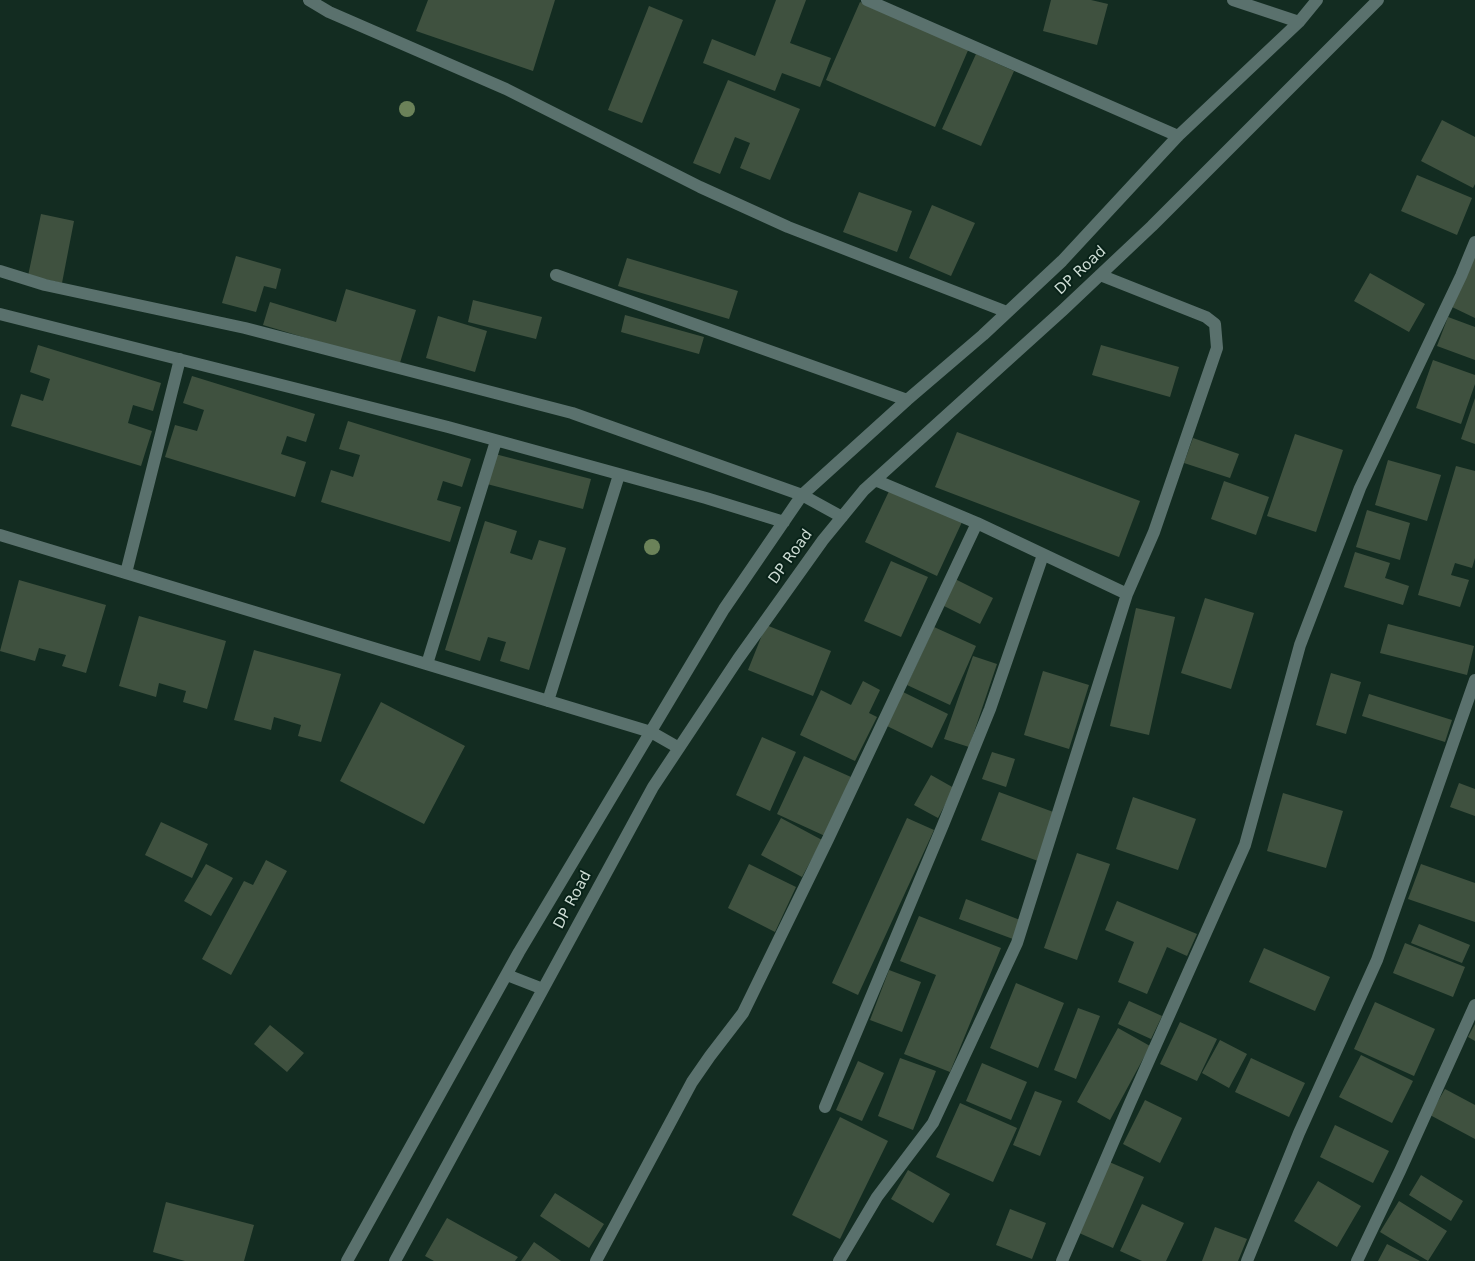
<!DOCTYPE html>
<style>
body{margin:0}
canvas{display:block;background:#132c21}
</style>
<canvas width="1475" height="1261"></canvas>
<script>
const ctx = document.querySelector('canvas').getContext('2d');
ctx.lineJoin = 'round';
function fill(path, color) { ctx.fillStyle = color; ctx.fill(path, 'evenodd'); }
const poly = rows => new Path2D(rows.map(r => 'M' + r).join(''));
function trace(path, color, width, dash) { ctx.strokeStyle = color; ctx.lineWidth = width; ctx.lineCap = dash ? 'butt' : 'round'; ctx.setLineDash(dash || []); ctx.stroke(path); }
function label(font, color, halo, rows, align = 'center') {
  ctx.font = font + ' "DejaVu Sans",sans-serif'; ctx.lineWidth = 4; ctx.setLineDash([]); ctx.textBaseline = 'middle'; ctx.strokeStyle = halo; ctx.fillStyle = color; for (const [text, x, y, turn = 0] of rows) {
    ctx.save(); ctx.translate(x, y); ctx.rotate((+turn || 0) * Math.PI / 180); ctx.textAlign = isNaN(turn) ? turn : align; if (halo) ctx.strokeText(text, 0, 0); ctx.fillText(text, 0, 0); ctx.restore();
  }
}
fill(poly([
 [428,0,555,0,533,71,416,31],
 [776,0,806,0,790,43,831,58,820,87,782,73,775,91,703,63,712,39,755,56],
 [1051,0,1091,0,1108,4,1097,45,1043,31],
 [860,2,969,48,935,127,826,80],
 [649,6,683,20,642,123,608,110],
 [976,54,1014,71,981,146,942,129],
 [728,80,800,109,770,180,740,168,750,143,735,137,720,174,693,163],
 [1442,120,1475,137,1475,184,1473,188,1421,161],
 [1417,175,1472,198,1457,235,1401,211],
 [859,192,912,211,897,252,843,232],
 [932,205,975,223,951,276,909,258],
 [41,214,74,221,62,283,28,276],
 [236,256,281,269,276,289,264,286,256,312,222,303],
 [1475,256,1475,318,1452,307],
 [627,258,738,291,729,319,618,286],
 [1370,273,1425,304,1409,332,1354,301],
 [346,289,416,310,399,366,263,325,270,302,336,322],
 [473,300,542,317,536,339,468,322],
 [625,315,704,337,699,354,621,332],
 [438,316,487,331,475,372,426,358],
 [1448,317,1475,327,1475,360,1437,346],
 [38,345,161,383,153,411,133,405,128,423,152,431,141,466,11,426,21,394,43,401,50,379,30,372],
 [1101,345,1179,367,1170,397,1092,375],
 [1433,360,1475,375,1475,384,1461,424,1416,408],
 [192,376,315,414,306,442,287,436,281,454,306,462,295,497,165,457,175,425,197,431,204,410,183,403],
 [1475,398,1475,444,1461,439],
 [348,421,471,459,462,487,443,481,437,500,461,507,450,542,321,502,331,470,353,477,360,455,339,449],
 [957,432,1140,501,1119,557,935,487],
 [1295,434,1343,450,1316,532,1267,516],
 [1193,438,1239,454,1230,478,1184,463],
 [495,454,591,479,583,509,487,484],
 [1388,460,1441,475,1427,521,1375,505],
 [1456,466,1475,471,1475,558,1472,568,1455,563,1451,575,1469,580,1460,607,1418,595],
 [1224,481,1269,497,1256,535,1211,519],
 [890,489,962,522,937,576,865,542],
 [1367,510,1410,523,1400,560,1356,547],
 [485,521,517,531,510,553,532,560,539,540,566,548,529,670,500,661,506,642,488,637,480,661,445,650],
 [1355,552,1390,563,1385,578,1409,586,1403,605,1344,587],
 [891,561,928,577,901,637,864,621],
 [955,579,993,598,980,624,942,605],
 [19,580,106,605,86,673,62,666,66,655,39,648,35,661,0,651],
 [1205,598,1254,613,1231,689,1181,673],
 [1136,608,1175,617,1149,735,1110,726],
 [139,616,226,641,207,709,183,702,186,691,159,683,156,697,119,686],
 [1388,624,1474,646,1467,675,1380,653],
 [766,625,831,651,813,696,748,670],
 [934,627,976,646,950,705,907,685],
 [254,650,341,674,321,742,298,736,301,725,274,717,271,730,234,720],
 [973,656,997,664,969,747,944,739],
 [1043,671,1089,685,1069,749,1024,735],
 [1331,673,1361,682,1346,734,1316,725],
 [863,681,880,690,869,713,877,717,855,761,800,735,821,690,851,705],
 [903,692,948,714,932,748,887,726],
 [1369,694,1452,720,1445,742,1362,716],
 [381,702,465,746,424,824,340,781],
 [762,737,796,752,770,811,736,795],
 [992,752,1015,759,1006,787,982,779],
 [804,756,851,777,825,836,777,814],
 [931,775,954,788,938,818,914,805],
 [1459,783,1475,789,1475,816,1450,807],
 [999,792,1056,813,1038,861,981,840],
 [1283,793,1343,811,1326,868,1267,851],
 [1133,797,1196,819,1178,870,1116,849],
 [781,818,822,840,802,877,761,855],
 [907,818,934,830,858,995,832,983],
 [161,822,208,844,192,878,145,855],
 [1077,853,1110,864,1077,960,1044,948],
 [266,860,287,871,231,975,202,959,244,881,253,885],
 [206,864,233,878,211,916,184,901],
 [749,864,796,887,775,932,728,908],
 [1421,864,1475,883,1475,922,1408,899],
 [966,899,1020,920,1013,939,959,919],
 [1117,901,1197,934,1187,956,1167,947,1147,994,1118,982,1134,942,1105,930],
 [919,916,1001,948,950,1072,904,1054,936,975,900,961],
 [1419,924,1470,945,1462,963,1411,943],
 [1405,943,1465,967,1453,997,1393,973],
 [1264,948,1330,977,1315,1011,1249,982],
 [889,970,921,982,902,1032,870,1020],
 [1016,983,1064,1003,1038,1068,990,1048],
 [1129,1001,1162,1016,1151,1039,1118,1024],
 [1375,1002,1435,1029,1414,1076,1354,1049],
 [1078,1008,1100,1016,1076,1079,1054,1070],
 [1180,1022,1217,1039,1197,1081,1160,1064],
 [1475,1024,1475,1041,1468,1037],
 [270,1025,304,1053,287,1072,254,1044],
 [1118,1028,1150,1046,1110,1120,1077,1102],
 [1220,1040,1247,1054,1229,1088,1202,1073],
 [1361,1055,1413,1081,1392,1123,1339,1097],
 [900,1058,936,1071,913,1130,878,1116],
 [1251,1058,1305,1083,1289,1117,1235,1092],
 [858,1061,884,1073,862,1121,836,1110],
 [982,1063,1027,1082,1011,1120,966,1101],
 [1445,1089,1475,1105,1475,1139,1430,1115],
 [1035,1091,1062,1101,1040,1156,1013,1145],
 [1145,1100,1182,1118,1160,1163,1123,1144],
 [960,1103,1017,1128,993,1182,936,1157],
 [840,1117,888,1141,840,1239,792,1215],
 [1335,1125,1389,1151,1373,1183,1320,1157],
 [1107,1161,1144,1177,1113,1248,1077,1232],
 [908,1170,950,1194,933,1223,891,1199],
 [1421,1175,1463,1201,1451,1221,1409,1195],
 [1318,1181,1361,1206,1337,1247,1294,1221],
 [555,1193,604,1224,589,1248,540,1216],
 [1399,1201,1447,1231,1428,1261,1380,1232],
 [166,1202,254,1225,244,1261,185,1261,153,1252],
 [1142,1204,1184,1223,1166,1261,1142,1261,1120,1251],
 [1010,1209,1046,1223,1032,1259,996,1245],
 [447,1218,518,1257,515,1261,434,1261,425,1256],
 [1215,1227,1247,1239,1238,1261,1202,1261],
 [534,1242,561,1261,521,1261],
 [1387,1244,1420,1261,1378,1261]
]), '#3f513f');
trace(poly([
 [309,0,329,12,506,89,700,187,788,227,1007,312],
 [867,0,1178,136],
 [1233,0,1299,22],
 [0,271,45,285,245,328,572,413,802,495,842,517],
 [556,275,907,400],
 [0,314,448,427,706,498,784,522],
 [875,480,977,523,1127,594],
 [0,535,651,732,679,748],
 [126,573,180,359],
 [427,664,496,441],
 [548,701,619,475],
 [507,975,543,989],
 [825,1107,943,825,990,709,1043,555],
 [347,1261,519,952,724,609,802,495,907,400,983,335,1062,261,1178,136,1299,22,1317,0],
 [395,1261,653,787,738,659,823,540,864,490,1063,310,1152,226,1378,0],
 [596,1261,692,1082,710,1056,743,1013,828,839,977,523],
 [839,1261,877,1197,933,1123,1017,943,1127,594,1154,532,1217,348,1215,324,1206,317,1100,275],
 [1062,1261,1130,1103,1245,845,1300,645,1360,488,1461,276,1475,242],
 [1247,1261,1299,1133,1377,960,1475,680],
 [1357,1261,1400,1171,1475,1005]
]), '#5a716d', 12);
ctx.fillStyle = '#6b8259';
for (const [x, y] of [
 [407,109],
 [652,547]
]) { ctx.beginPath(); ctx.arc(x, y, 8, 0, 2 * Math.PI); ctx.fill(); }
label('15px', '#ccdbd3', '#082218', [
 ["DP Road",1081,271,-43],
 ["DP Road",791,557,-54],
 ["DP Road",573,900,-62]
]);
</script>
